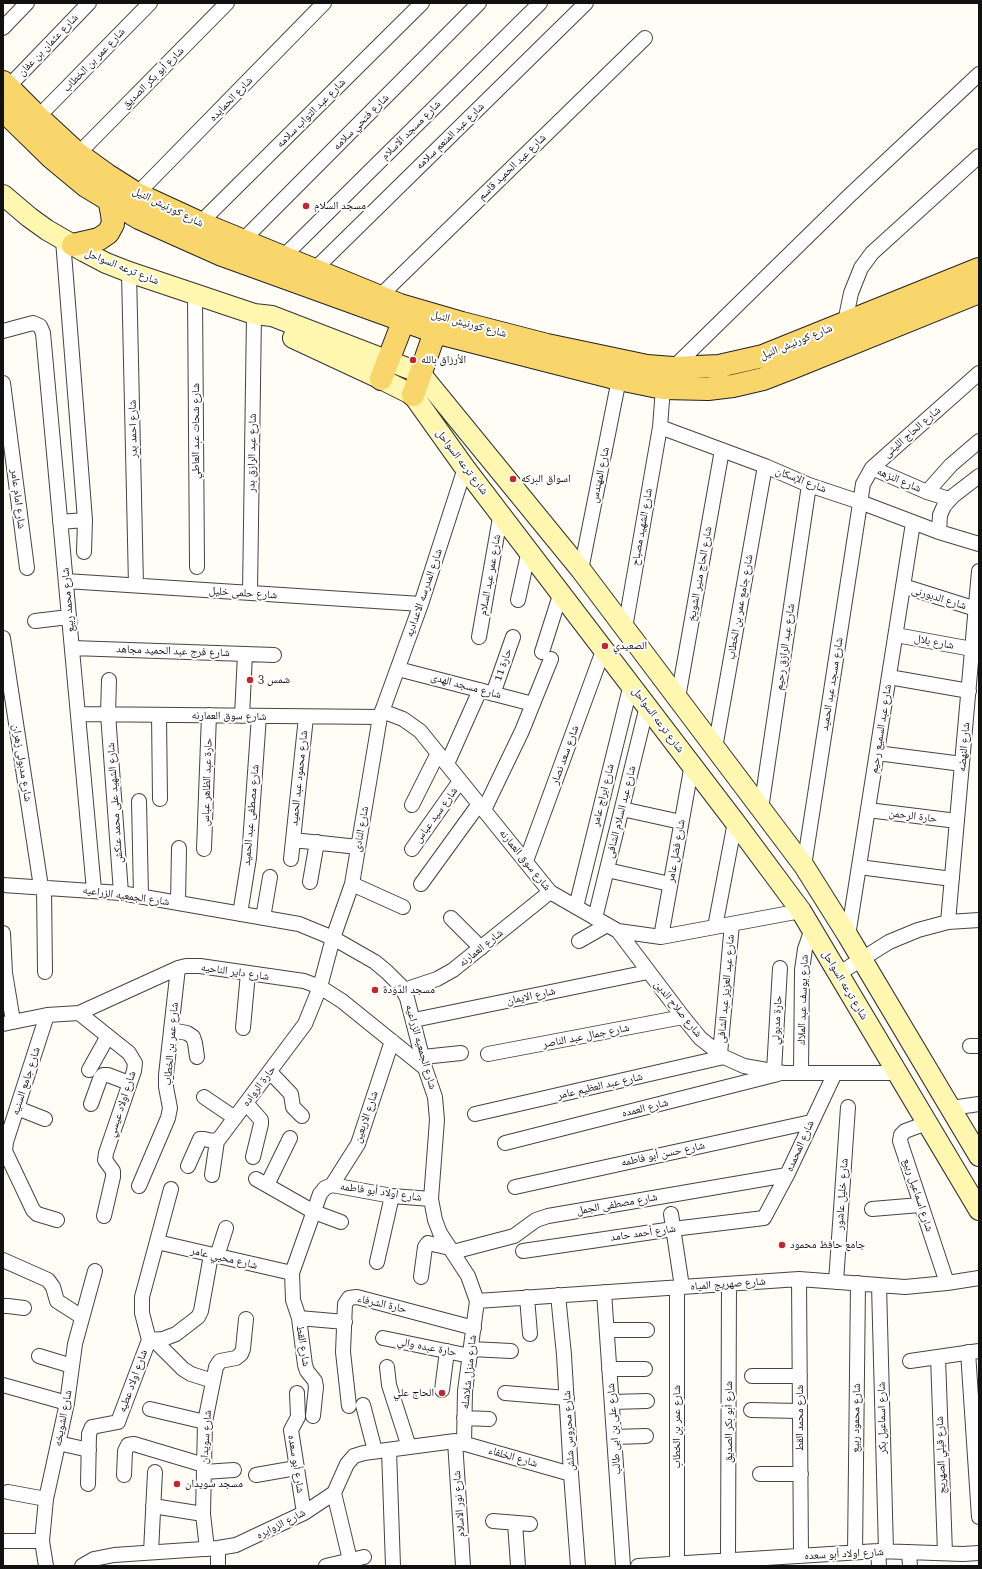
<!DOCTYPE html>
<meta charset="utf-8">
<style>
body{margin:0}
#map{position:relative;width:982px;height:1569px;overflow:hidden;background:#fffdf5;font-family:"Roboto Serif",serif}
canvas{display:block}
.frame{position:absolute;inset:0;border:4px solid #111;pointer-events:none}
</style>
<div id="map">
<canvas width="982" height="1569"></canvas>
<div class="frame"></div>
</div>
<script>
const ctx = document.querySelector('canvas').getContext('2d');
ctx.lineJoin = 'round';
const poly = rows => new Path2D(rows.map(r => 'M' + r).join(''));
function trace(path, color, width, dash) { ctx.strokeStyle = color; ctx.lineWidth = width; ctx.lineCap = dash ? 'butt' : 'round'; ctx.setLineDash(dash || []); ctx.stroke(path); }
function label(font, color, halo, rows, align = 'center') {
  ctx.font = font + ' "Roboto Serif","Noto Naskh Arabic",serif'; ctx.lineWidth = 4; ctx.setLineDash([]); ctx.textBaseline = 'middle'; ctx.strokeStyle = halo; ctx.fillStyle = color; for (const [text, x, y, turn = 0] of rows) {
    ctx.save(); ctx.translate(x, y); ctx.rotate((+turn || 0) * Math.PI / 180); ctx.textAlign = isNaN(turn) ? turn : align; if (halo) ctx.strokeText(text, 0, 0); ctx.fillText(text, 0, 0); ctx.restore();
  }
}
const minor = poly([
 [3,28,27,3],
 [8,87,89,3],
 [38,117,150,3],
 [78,154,227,3],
 [137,194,324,3],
 [200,223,422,3],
 [63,240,85,520,84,552],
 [242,241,479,3],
 [282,258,540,3],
 [314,270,586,3],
 [129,272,136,585],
 [195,294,197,567],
 [379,297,645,38],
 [845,322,851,293,861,268,872,253,979,156],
 [3,331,33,323,40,326,43,333,94,890],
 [673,368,850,195,979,74],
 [3,383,27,568],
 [663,388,660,427,765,466,809,485,860,502,939,532,979,544],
 [872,468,927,492,949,499],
 [927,492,951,465,979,441],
 [60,522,85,520],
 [939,532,940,515,944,506,953,496,979,476],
 [581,570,619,379],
 [66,581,421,604],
 [903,586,976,609],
 [250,593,254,314],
 [518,600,529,550],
 [35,621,69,617],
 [625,628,660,427],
 [896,635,972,649],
 [479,637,501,512],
 [3,638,41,887],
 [72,648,274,655],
 [542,652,561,592],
 [398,669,533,704],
 [889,677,969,691],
 [109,680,108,714,121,893],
 [493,694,513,637],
 [678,698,722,450],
 [382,711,403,719,420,731,550,892,618,931,661,937,801,911],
 [78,714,380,717],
 [159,715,160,799],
 [242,716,245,654],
 [715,748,765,466],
 [877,753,962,764],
 [447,764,480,690],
 [139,801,141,896],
 [412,805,438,753],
 [622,809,681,822],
 [761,809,809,485],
 [484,810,522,731,551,659],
 [868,810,957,821],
 [293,840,358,847],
 [204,849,209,715],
 [412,849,460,781],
 [291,859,306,717],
 [526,861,604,648],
 [804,866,863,484,872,468,979,373],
 [859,867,952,879],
 [607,870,670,884],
 [310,882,317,842],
 [352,884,403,907],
 [421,884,479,804],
 [3,885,121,893,299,924,333,938,375,962,387,972,400,985,407,998,425,1068,435,1097,437,1120,431,1199,435,1220,440,1233,468,1276,477,1301,465,1391,464,1444],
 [44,887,45,972],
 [178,903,179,848],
 [576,907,631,684],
 [240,914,249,858,259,716],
 [263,918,270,877],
 [451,918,481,948],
 [595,918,647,706],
 [948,922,979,571],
 [715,927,735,822],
 [618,931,683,1017,700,1038,724,1057,744,1066,784,1073,898,1073],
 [3,933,5,973,13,1021],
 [848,936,913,523],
 [661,937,692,764],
 [579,941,607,925],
 [838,974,889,942,918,930,948,922,979,920],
 [404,990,437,979,453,970,550,892],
 [79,1013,129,1053,135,1063,134,1071,106,1153,105,1160,113,1171,113,1177,104,1216],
 [47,1015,6,1142,5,1151,33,1210,37,1214,57,1220],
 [414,1020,648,972],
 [3,1024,47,1015,79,1013,178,968,186,966,200,966,304,981,320,987,342,1001,425,1068],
 [243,1028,248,973],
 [171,1030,187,1033,193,1037,195,1043,197,1057],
 [970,1046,979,1046],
 [488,1054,683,1017],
 [720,1054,732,924],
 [423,1057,461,1053],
 [89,1070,108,1036],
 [774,1071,780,968],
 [270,1072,291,1094,293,1107,302,1116],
 [801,1073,802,970,805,949,812,929],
 [204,1097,235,1118],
 [246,1103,261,1120,261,1124,253,1157],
 [91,1104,100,1079,103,1075,108,1075,129,1083],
 [17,1108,45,1119],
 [951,1108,979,1104],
 [475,1114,724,1057],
 [927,1123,905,1131,901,1135,900,1141,947,1283],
 [505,1143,778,1074],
 [188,1166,200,1139,204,1139,213,1141,219,1139,305,1024,320,987,333,938,352,884,380,717,421,604,465,468],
 [212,1175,217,1141],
 [256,1179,314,1212,341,1222],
 [267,1185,290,1138],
 [332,1185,392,1196,431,1199],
 [139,1186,168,1118,170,1108,166,1087,166,1075,178,968],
 [515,1187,811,1122],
 [872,1209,920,1205],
 [671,1214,682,1287],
 [157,1242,292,1273],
 [523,1251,673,1229,764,1218,787,1175,835,1073],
 [453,1252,514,1236,536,1220,548,1216,787,1175],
 [217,1256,226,1228],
 [3,1260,48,1280,53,1287,57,1301,82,1317],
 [377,1262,392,1196],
 [421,1277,425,1247,428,1243,450,1248],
 [799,1279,801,1556],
 [836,1282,848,1107],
 [879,1285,886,1551],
 [677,1287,677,1566],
 [604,1292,623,1566],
 [558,1295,564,1355,571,1474,578,1566],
 [527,1297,530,1334],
 [477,1301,799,1279,905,1287,947,1283,979,1278],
 [3,1306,8,1306,24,1308],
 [299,1318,345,1322],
 [607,1330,647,1330],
 [383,1338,470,1356],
 [153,1339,183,1369,191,1374,213,1381],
 [149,1340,163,1339,176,1334,198,1317,201,1311,211,1255],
 [471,1349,511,1351],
 [968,1352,979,1517],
 [39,1356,72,1366],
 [938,1357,945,1553],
 [910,1361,979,1351],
 [387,1367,389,1385,409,1447],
 [609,1369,645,1369],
 [752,1376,800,1376],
 [3,1385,67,1403],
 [442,1390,447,1351],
 [297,1393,298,1417,291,1430,304,1513],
 [505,1393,567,1398],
 [612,1402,647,1401],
 [363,1405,375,1451],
 [349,1406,343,1352,345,1304,349,1298,357,1297,474,1328],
 [150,1409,205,1422],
 [751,1410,800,1411],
 [313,1416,316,1387,315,1381,307,1371,305,1365,299,1318,293,1300,292,1273,320,1194,325,1188,332,1185,358,1144,392,1041],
 [464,1418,489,1419],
 [614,1437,646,1436],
 [455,1441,463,1566],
 [58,1443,89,1450],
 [389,1450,393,1566],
 [204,1472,234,1470],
 [760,1474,801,1474],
 [124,1475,125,1451,128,1445,134,1444,204,1465],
 [256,1475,296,1468],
 [88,1484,89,1434,92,1427,118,1422,149,1340,142,1313,142,1297,171,1189],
 [8,1492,46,1499],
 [334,1493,350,1560],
 [153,1506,203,1514],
 [493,1521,530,1524],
 [515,1523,518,1566],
 [3,1541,42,1541],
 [218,1548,218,1566],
 [207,1549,203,1514,205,1422,216,1367,220,1361,236,1358,241,1354,243,1349,246,1319],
 [878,1551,879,1566],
 [151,1552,155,1472],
 [909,1552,910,1566],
 [855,1553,858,1283],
 [728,1560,729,1284],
 [46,1566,42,1541,46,1499,67,1403,75,1344,95,1271],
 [82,1566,94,1559,114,1555,218,1548,236,1545,304,1513,334,1493,347,1464,354,1456,364,1453,455,1441,571,1474],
 [326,1566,364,1557],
 [638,1566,878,1551,963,1554,979,1553]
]);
const secondary = poly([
 [3,195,29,217,47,230,85,252,106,263,129,272,254,314,272,316,420,373,581,570,804,866,848,936,979,1156],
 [293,338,381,379,413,395,465,468,735,822,801,911,979,1210]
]);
const primary = poly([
 [3,82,38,117,78,154,107,175,137,194,200,223,400,305,462,323,547,345,647,366,673,368,719,366,763,356,979,269],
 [3,110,51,157,86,186,139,218,222,255,435,332,619,379,663,388,708,389,733,386,763,379,794,367,979,292],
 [73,245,99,239,108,233,113,224,112,214,109,199],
 [381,379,403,322],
 [413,395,435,332]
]);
trace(minor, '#444', 16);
trace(secondary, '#333', 22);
trace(primary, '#222', 24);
trace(minor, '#fff', 14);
trace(secondary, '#fff6b0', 20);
trace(primary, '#f9d66b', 22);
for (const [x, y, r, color] of [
 [306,206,4,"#c4262e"],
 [413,360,4,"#c4262e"],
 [513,479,4,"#c4262e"],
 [605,646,4,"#c4262e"],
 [250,680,4,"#c4262e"],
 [375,990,4,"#c4262e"],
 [782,1245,4,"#c4262e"],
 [442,1393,4,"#c4262e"],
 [177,1484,4,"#c4262e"]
]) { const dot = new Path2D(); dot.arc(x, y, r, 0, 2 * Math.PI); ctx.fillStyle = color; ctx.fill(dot); trace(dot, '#fff', 1.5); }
label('11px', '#111', '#fff', [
 ["شارع عثمان بن عفان",48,45,-46],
 ["شارع عمر بن الخطاب",94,60,-46],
 ["شارع أبو بكر الصديق",153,78,-45],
 ["شارع الحمايده",231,99,-46],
 ["شارع عبد التواب سلامه",311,113,-45],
 ["شارع فتحي سلامه",361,122,-45],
 ["شارع مسجد الاسلام",411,130,-45],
 ["شارع عبد المنعم سلامه",450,136,-44],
 ["شارع عبد الحميد قاسم",512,167,-44],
 ["شارع كورنيش النيل",168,207,26],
 ["شارع ترعه السواحل",122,267,22],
 ["شارع كورنيش النيل",469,324,15],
 ["شارع كورنيش النيل",796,342,-22],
 ["شارع احمد بدر",133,429,-91],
 ["شارع شحات عبد العاطي",196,431,-90],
 ["شارع الحاج الليثى",912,432,-41],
 ["شارع عبد الرازق بدر",252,453,-89],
 ["شارع ترعه السواحل",462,462,53],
 ["شارع المهندس",600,475,-78],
 ["شارع الإسكان",801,480,21],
 ["شارع النزهه",899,480,23],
 ["شارع امام عامر",18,499,83],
 ["شارع الشهيد مصباح",642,527,-80],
 ["شارع الحاج منير الشويخ",700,574,-80],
 ["شارع عمر عبد السلام",490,575,-80],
 ["شارع حلمى خليل",243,593,4],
 ["شارع المدرسه الاعداديه",424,593,-71],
 ["شارع الدبورنى",939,598,17],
 ["شارع محمد ربيع",68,600,-95],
 ["شارع جامع عمر بن الخطاب",740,607,-80],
 ["شارع بلال",934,642,11],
 ["شارع عبد الرازق رحيم",785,647,-82],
 ["شارع فرج عبد الحميد مجاهد",173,651,2],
 ["حارة 11",503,665,-71],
 ["شارع مسجد عبد الحميد",832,684,-81],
 ["شارع مسجد الهدى",466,686,15],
 ["شارع سوق العمارنه",229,716,1],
 ["شارع ترعه السواحل",658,720,53],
 ["شارع عبد السميع رحيم",881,729,-81],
 ["شارع النهضه",964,747,-85],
 ["شارع سعد نصار",565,755,-70],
 ["شارع مدبولى زهران",22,763,81],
 ["شارع محمود عبد الحميد",299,778,-84],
 ["حارة عبد الظاهر عباس",207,782,-88],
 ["شارع ابراج عامر",603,795,-76],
 ["شارع الشهيد على محمد عنكش",115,803,-94],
 ["شارع عبد السلام الشافى",621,812,-76],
 ["شارع مصطفى عبد الحميد",251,815,-85],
 ["شارع سيد عباس",436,815,-54],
 ["حارة الرحمن",913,816,7],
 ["شارع النادى",361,829,-80],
 ["شارع فضل عامر",676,851,-80],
 ["شارع سوق العمارنه",525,860,51],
 ["شارع الجمعيه الزراعيه",126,896,8],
 ["شارع العمارنه",481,948,-39],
 ["شارع داير الناحيه",235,972,8],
 ["شارع ترعه السواحل",845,985,59],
 ["شارع عبد العزيز عبد الشافى",726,989,-85],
 ["شارع الايمان",531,996,-12],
 ["شارع يوسف عبد الملاك",803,1000,-88],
 ["شارع صلاح الدين",678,1009,51],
 ["حارة مدبولي",777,1020,-87],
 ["شارع جمال عبد الناصر",586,1036,-11],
 ["شارع عمر بن الخطاب",171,1044,-85],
 ["شارع الجمعيه الزراعيه",421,1047,74],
 ["شارع جامع السنيه",26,1081,-72],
 ["حارة الرواده",259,1086,-53],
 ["شارع عبد العظيم عامر",600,1086,-13],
 ["شارع اولاد عيسي",122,1104,-72],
 ["شارع العمده",645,1108,-14],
 ["شارع الاربعين",366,1117,-71],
 ["شارع المحمده",800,1146,-66],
 ["شارع حسن أبو فاطمه",663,1154,-12],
 ["شارع اولاد أبو فاطمه",381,1192,8],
 ["شارع خليل عاشور",842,1194,-86],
 ["شارع اسماعيل ربيع",918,1195,72],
 ["شارع مصطفى الجمل",617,1204,-10],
 ["شارع أحمد حامد",643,1233,-8],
 ["شارع محيي عامر",224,1258,13],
 ["شارع صهريج المياه",728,1284,-4],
 ["حارة الشرفاء",382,1304,13],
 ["شارع القط",303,1346,81],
 ["حارة عبده والي",427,1347,11],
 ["شارع منزل شلاشله",469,1372,-84],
 ["شارع اولاد عطيه",133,1381,-70],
 ["شارع الشويخه",63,1418,-79],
 ["شارع محمد القط",800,1418,-90],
 ["شارع محمود ربيع",856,1418,-89],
 ["شارع اسماعيل بكر",882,1418,-91],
 ["شارع أبو بكر الصديق",729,1422,-90],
 ["شارع عمر بن الخطاب",677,1427,-90],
 ["شارع على بن ابى طالب",614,1429,-94],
 ["شارع محروس شلش",569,1431,-93],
 ["شارع سويدان",206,1437,-86],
 ["شارع قبلي الصهريج",941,1455,-92],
 ["شارع الخلفاء",513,1457,16],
 ["شارع أبو سعده",296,1464,81],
 ["شارع نور الاسلام",459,1504,-94],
 ["شارع الزوايره",281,1524,-27],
 ["شارع اولاد أبو سعده",844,1554,-3]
]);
label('11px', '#111', '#fff', [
 ["مسجد السلام",314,206],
 ["الأرزاق بالله",421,360],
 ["اسواق البركه",521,479],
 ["الصعيدي",613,646],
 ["شمس 3",258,680],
 ["مسجد الدَّوَدة",383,990],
 ["جامع حافظ محمود",790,1245],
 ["الحاج علي",434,1393,"right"],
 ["مسجد سويدان",185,1484]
], 'left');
</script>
